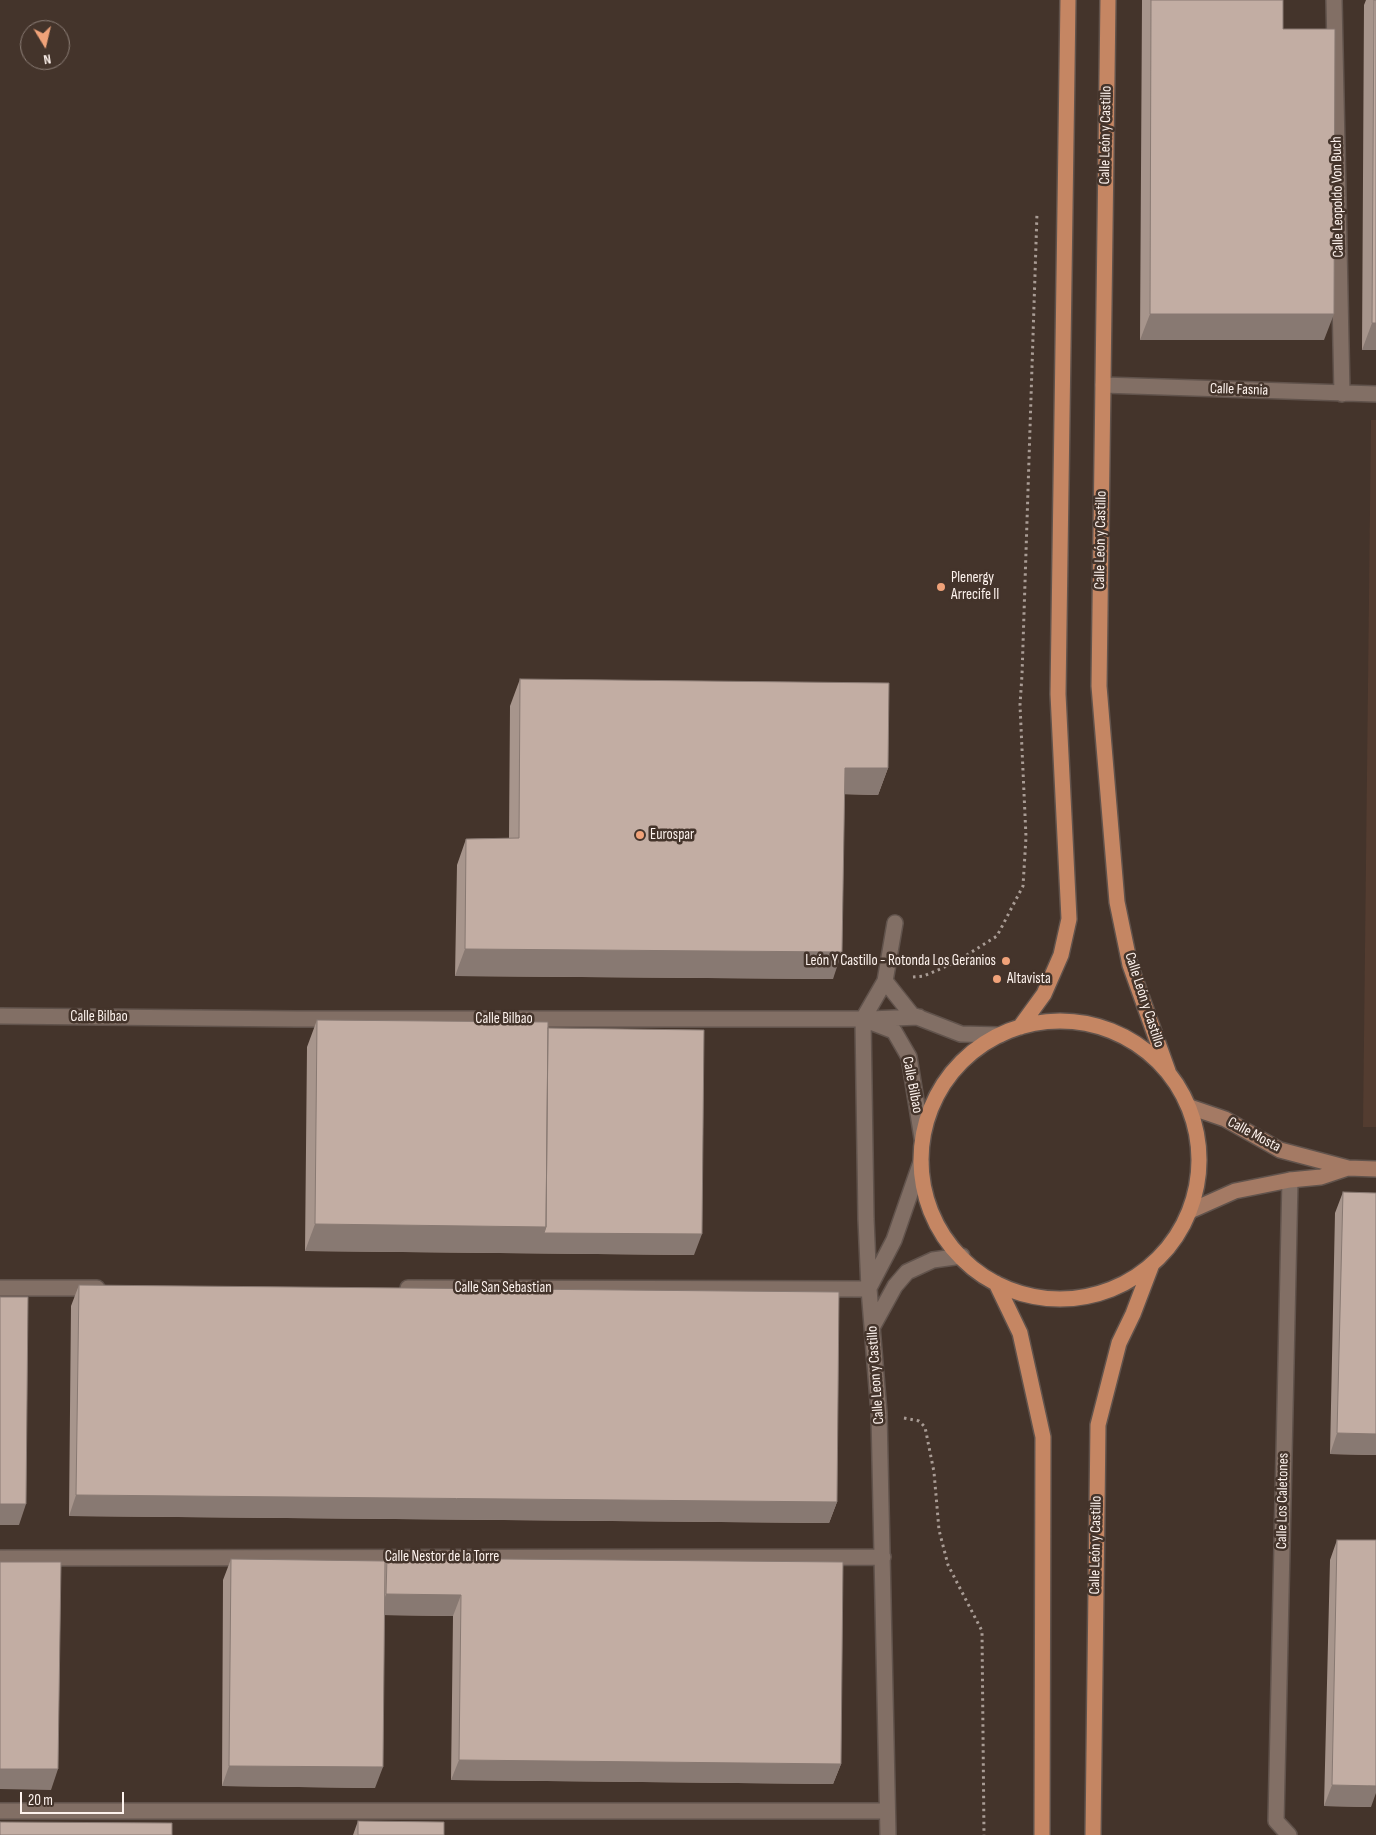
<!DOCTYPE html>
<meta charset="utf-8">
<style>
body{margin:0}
#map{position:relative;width:1376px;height:1835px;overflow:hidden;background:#44342b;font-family:"Sofia Sans Condensed",sans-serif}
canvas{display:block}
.north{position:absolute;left:20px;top:20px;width:50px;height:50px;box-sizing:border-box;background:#44342b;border:1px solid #8e8079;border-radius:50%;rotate:171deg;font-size:14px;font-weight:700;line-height:20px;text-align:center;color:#fdf2ed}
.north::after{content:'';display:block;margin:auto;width:18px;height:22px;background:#f0a279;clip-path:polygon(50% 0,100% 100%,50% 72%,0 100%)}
.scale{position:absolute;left:20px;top:1792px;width:104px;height:22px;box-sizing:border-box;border:2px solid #fdf2ed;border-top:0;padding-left:6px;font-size:15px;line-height:18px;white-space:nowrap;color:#fdf2ed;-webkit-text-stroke:4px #44342b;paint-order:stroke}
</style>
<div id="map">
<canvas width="1376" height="1835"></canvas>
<div class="north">N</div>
<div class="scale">20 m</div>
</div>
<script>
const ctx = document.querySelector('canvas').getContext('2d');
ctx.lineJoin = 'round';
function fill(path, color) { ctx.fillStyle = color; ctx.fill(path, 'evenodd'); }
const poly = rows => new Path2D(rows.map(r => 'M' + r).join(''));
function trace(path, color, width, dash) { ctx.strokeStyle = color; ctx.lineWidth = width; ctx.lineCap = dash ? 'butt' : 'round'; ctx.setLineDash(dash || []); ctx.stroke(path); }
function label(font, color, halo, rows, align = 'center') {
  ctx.font = font + ' "Sofia Sans Condensed",sans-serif'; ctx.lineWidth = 5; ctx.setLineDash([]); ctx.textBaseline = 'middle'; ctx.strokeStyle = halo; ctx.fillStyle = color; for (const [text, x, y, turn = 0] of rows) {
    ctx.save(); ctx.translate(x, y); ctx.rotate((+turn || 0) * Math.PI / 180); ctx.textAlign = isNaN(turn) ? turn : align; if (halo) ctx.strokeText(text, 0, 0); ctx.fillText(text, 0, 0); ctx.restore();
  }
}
fill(poly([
 [1371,420,1376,420,1376,1127,1363,1127]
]), '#533c30');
const street = poly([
 [1334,0,1342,394],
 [1103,385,1376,394],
 [885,981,912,1015,961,1034,1000,1035],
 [0,1016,297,1019,863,1019,894,1031,909,1057,922,1138],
 [870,1019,919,1017],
 [0,1288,97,1288],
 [408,1288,869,1289],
 [869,1288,894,1240,921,1162],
 [873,1326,895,1286,907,1272,933,1260,962,1256],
 [0,1558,883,1557],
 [0,1811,887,1811],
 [888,1835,879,1413,869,1289,866,1219,863,1019,885,981,895,923],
 [1289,1835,1276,1821,1290,1180]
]);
const secondary = poly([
 [1190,1107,1225,1119,1280,1150,1348,1168,1376,1169],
 [1190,1211,1235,1191,1290,1180,1321,1177,1348,1168]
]);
const primary = poly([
 [1108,0,1099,686,1117,902,1130,965,1168,1071],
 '921 1160a139 139 0 1 1 278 0a139 139 0 1 1-278 0Z',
 [1020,1027,1044,994,1061,955,1069,919,1058,694,1068,0],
 [996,1283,1020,1333,1043,1437,1042,1835],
 [1093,1835,1098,1425,1119,1343,1133,1314,1152,1264]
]);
trace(street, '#61534c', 18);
trace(secondary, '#61534c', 18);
trace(primary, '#61534c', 18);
trace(poly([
 [913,977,924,976,954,963,997,936,1023,886,1026,837,1020,705,1022,675,1037,213],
 [904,1418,919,1421,925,1427,934,1472,939,1530,948,1565,982,1631,984,1835]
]), '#a99c95', 3, [2.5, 4]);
trace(street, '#826f65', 15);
trace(secondary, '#a47a64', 15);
trace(primary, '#c58663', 15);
fill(poly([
 [1142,0,1283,0,1283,29,1324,340,1140,340,1142,2],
 [1366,0,1376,0,1376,350,1362,350,1364,5],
 [520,679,888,768,878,795,844,794,833,979,455,976,457,865,466,839,509,838,510,706],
 [317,1020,548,1028,694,1255,305,1251,307,1047],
 [1343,1192,1376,1455,1330,1454,1335,1213],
 [79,1285,837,1502,829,1523,69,1516,71,1306],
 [1337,1540,1371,1807,1324,1806,1330,1560],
 [387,1558,841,1764,833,1784,451,1780,453,1616,384,1615,375,1788,222,1786,223,1580,231,1559,385,1562],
 [358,1821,444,1835,353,1835]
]), '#a7958c');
fill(poly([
 [1150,314,1334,314,1324,340,1140,340],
 [1372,323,1376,323,1376,350,1362,350],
 [845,768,888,768,878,795,835,794],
 [465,949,842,952,833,979,455,976],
 [315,1224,546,1227,702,1234,694,1255,305,1251],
 [1337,1433,1376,1434,1376,1455,1330,1454],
 [76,1495,837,1502,829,1523,69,1516],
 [0,1504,26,1504,19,1525,0,1525],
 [386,1594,461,1595,453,1616,379,1615],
 [459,1760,841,1764,833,1784,451,1780],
 [229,1766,383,1767,375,1788,222,1786],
 [0,1769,58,1769,51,1790,0,1789],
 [1332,1785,1376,1786,1376,1793,1371,1807,1324,1806]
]), '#887972');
const building = poly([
 [1151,0,1283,0,1283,29,1335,29,1334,314,1150,314,1151,0],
 [1374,0,1376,0,1376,323,1372,323,1374,0],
 [520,679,889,683,888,768,845,768,842,952,465,949,466,839,519,838,520,679],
 [317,1020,548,1022,546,1227,315,1224,317,1020],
 [548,1028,704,1030,702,1234,544,1233,546,1227,548,1028],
 [1343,1192,1376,1193,1376,1434,1337,1433,1343,1192],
 [79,1285,839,1292,837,1502,76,1495,79,1285],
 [0,1297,28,1297,26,1504,0,1504,0,1297],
 [1337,1540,1376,1540,1376,1786,1332,1785,1337,1540],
 [387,1558,843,1562,841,1764,459,1760,461,1595,386,1594,387,1558],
 [231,1559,385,1561,383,1767,229,1766,231,1559],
 [0,1562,61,1562,58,1769,0,1769,0,1562],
 [358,1821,444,1822,444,1835,358,1835,358,1821],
 [0,1822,172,1823,172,1835,0,1835,0,1822]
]);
fill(building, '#c2ada3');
trace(building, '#887972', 1);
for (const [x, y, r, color] of [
 [941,587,5,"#f0a279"],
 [640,835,5,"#f0a279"],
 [1006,961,5,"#f0a279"],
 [997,979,5,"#f0a279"]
]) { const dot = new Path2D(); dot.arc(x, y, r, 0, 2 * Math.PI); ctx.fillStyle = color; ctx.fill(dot); trace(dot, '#44342b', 2); }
label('15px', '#fdf2ed', '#44342b', [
 ["Calle León y Castillo",1106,135,-89],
 ["Calle Leopoldo Von Buch",1338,197,-91],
 ["Calle Fasnia",1239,390,2],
 ["Calle León y Castillo",1101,540,-89],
 ["Calle León y Castillo",1144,1000,72],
 ["Calle Bilbao",99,1017],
 ["Calle Bilbao",504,1019],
 ["Calle Bilbao",912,1085,79],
 ["Calle Mosta",1254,1135,28],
 ["Calle San Sebastian",503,1288],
 ["Calle Leon y Castillo",876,1375,-94],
 ["Calle Los Caletones",1283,1501,-89],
 ["Calle León y Castillo",1096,1545,-89],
 ["Calle Nestor de la Torre",442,1557]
]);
label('15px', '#fdf2ed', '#44342b', [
 ["Plenergy",951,578],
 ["Arrecife II",951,595],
 ["Eurospar",650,835],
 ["León Y Castillo - Rotonda Los Geranios",996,961,"right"],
 ["Altavista",1007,979]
], 'left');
</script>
